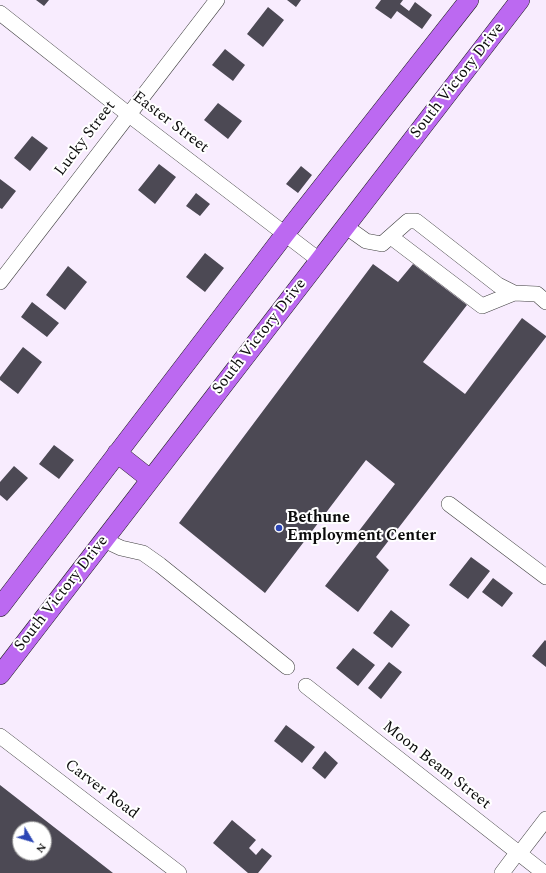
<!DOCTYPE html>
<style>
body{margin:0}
#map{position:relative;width:546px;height:873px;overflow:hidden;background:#f8ecfe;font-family:Spectral,serif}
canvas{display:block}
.north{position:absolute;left:12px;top:821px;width:40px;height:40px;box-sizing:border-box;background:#fff;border:1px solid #9e9e9e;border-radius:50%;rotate:128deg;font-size:11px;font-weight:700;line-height:16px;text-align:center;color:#0c0c0c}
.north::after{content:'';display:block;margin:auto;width:14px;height:18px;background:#2c46b4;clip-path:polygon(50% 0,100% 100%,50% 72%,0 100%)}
</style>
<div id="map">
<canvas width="546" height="873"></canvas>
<div class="north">N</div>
</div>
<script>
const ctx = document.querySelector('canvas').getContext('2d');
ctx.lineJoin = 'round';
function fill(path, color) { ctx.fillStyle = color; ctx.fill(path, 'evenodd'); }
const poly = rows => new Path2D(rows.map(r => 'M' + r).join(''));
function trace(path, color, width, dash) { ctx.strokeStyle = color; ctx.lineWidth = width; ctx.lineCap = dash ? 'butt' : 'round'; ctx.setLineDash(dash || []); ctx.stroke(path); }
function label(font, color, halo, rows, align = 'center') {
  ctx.font = font + ' Spectral,serif'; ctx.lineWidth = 4; ctx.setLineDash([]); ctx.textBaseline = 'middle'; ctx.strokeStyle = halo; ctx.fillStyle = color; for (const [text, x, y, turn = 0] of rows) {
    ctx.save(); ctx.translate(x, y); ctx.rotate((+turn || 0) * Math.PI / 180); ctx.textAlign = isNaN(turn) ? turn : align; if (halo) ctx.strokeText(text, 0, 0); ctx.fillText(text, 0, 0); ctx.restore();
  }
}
fill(poly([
 [36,0,49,0,44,6],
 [287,0,301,0,296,7],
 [381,0,403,0,400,4,409,11,415,2,432,15,422,29,397,11,391,19,375,8],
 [268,7,284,20,263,47,247,34],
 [225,49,245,65,233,81,212,65],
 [218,103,242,121,228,139,204,120],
 [32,136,48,148,30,171,14,158],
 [159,164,176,177,155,204,138,190],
 [301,166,312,175,298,193,286,184],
 [0,179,16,191,2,209,0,208],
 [196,193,210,204,200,216,186,206],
 [205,253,224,268,205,292,186,277],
 [373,264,398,282,413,264,467,305,423,362,465,394,522,318,546,336,546,337,376,557,389,570,358,612,325,586,360,541,355,536,395,484,366,460,265,593,179,523],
 [68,266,87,282,65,310,46,295],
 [32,302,59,323,47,337,21,317],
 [23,347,42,362,18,394,0,380,0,377],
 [54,445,74,460,59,479,39,464],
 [14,466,28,478,7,501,0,495,0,482],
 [471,557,490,571,468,599,449,585],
 [493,578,513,593,502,607,482,592],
 [391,610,410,625,392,648,373,633],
 [545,640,546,641,546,667,532,656],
 [353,648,375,665,358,686,336,668],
 [389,662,402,672,381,699,368,688],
 [286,725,315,747,302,763,274,741],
 [325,751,338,763,325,779,312,768],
 [0,785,113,873,0,873],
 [20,829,44,829,44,853,20,853],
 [232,820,256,840,249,848,256,855,262,848,272,856,258,873,248,873,213,843]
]), '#4c4954');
const minor = poly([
 [0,13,128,114,319,260],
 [345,226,366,241,382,244,408,221,416,221,498,285,514,293,537,294,546,302],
 [391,237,482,306,514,293],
 [0,282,217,0],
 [449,504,546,577],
 [104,540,121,548,143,553,160,565,287,667],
 [306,686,544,873],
 [0,736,179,873],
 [502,873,517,853,523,849,546,819]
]);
const major = poly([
 [117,453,150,479],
 [0,607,285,234,469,0],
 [0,675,520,0]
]);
trace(minor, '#3f3f3f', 16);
trace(major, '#1d1d1d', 20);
trace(minor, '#fff', 15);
trace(major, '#bc69f1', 19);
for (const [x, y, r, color] of [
 [279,528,4,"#2c46b4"]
]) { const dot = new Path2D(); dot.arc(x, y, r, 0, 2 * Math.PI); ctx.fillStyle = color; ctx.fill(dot); trace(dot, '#fff', 1.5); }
label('16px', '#0c0c0c', '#fff', [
 ["South Victory Drive",458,81,-52],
 ["Easter Street",170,123,37],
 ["Lucky Street",86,139,-53],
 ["South Victory Drive",260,337,-52],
 ["South Victory Drive",62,594,-52],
 ["Moon Beam Street",436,766,38],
 ["Carver Road",101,790,37]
]);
label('bold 16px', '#0c0c0c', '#fff', [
 ["Bethune",287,519],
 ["Employment Center",287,537]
], 'left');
</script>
